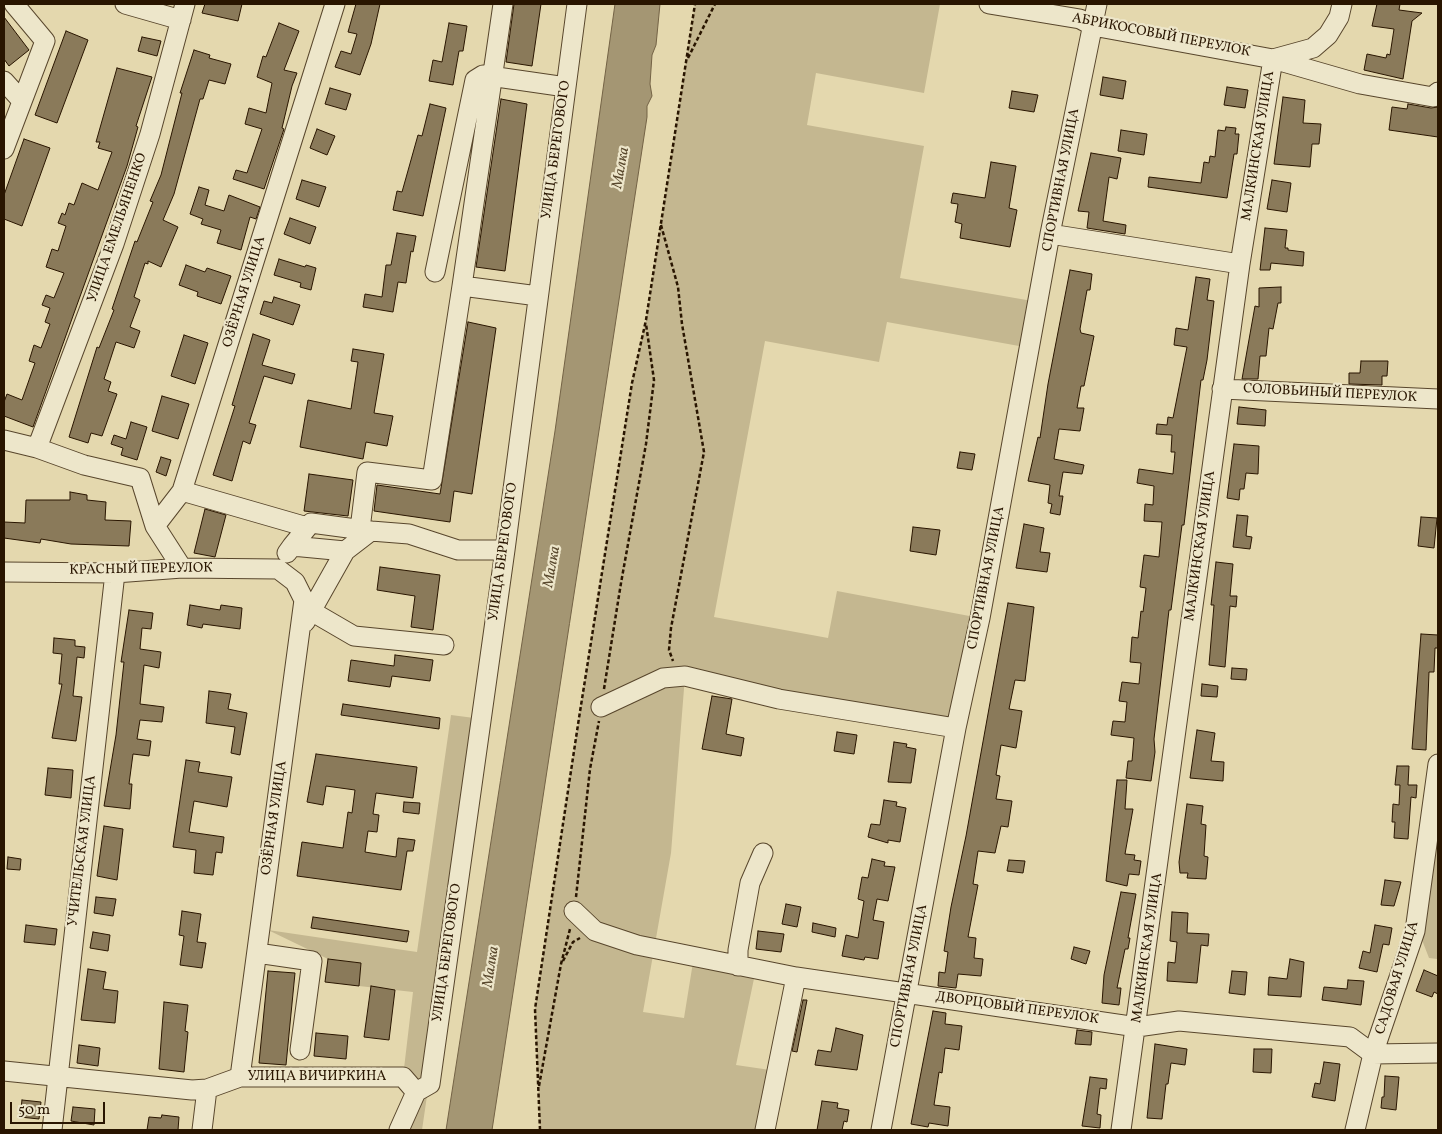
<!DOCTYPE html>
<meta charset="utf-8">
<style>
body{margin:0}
#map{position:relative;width:1442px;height:1134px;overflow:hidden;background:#e4d8ae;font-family:Vollkorn,serif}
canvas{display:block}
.frame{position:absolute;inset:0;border:5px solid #291500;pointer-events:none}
.scale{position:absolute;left:10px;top:1102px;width:95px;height:22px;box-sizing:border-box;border:2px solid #291500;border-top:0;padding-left:6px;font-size:15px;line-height:18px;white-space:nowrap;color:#291500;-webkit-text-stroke:4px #ede6ca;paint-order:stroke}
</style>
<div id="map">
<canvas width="1442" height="1134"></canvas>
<div class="frame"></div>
<div class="scale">50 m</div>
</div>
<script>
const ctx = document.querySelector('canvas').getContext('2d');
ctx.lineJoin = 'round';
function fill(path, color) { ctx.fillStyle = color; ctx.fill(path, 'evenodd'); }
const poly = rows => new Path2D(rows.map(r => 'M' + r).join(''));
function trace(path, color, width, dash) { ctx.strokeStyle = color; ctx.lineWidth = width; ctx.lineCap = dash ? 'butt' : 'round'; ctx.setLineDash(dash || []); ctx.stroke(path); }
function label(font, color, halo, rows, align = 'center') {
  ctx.font = font + ' Vollkorn,serif'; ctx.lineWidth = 4.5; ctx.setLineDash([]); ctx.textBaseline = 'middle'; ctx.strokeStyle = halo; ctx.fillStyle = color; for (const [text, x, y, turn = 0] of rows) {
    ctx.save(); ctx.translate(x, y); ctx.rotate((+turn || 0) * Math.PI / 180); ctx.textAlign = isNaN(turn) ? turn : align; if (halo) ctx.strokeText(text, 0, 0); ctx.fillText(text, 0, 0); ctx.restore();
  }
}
fill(poly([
 [695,4,940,4,924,93,816,73,807,125,924,146,900,278,1038,302,1030,348,887,322,879,362,765,341,714,617,828,638,837,591,980,618,956,728,685,676,671,853,643,1012,684,1018,694,956,756,969,736,1065,777,1071,765,1130,540,1130,535,1009,579,718,632,383,646,320],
 [451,715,482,719,422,1130,399,1130,416,1093,403,1077,413,992,359,986,361,963,328,959,268,930,417,952],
 [1438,823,1438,958,1437,959,1429,958,1422,940]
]), '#c4b790');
const water = poly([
 [615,4,660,4,656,45,652,55,650,84,652,96,647,106,647,117,492,1130,446,1130,555,431,615,4]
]);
fill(water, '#a49673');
trace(water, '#736245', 1);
const building = poly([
 [205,4,242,4,238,21,202,13,205,4],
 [356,4,380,4,371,44,360,75,335,67,341,51,351,54,357,34,348,32,356,4],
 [514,4,541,4,532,66,506,62,514,4],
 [1377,4,1400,4,1399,10,1422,13,1412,21,1403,79,1364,70,1367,54,1386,58,1387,54,1390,55,1394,29,1372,26,1377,4],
 [4,17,29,50,9,66,4,59,4,17],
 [279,23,299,31,284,70,297,73,292,86,282,128,284,129,264,189,233,179,236,170,247,173,262,129,245,124,249,108,266,113,272,83,257,77,263,56,266,57,279,23],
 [449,23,467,26,463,51,459,51,453,85,429,81,433,60,442,62,449,23],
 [66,31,88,40,57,123,35,115,66,31],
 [142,37,161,41,157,56,138,51,142,37],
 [194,50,210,55,209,58,231,64,225,84,209,80,203,99,200,99,174,194,163,220,178,227,161,267,148,261,148,264,145,263,134,297,140,300,130,327,140,331,134,348,116,342,104,379,111,382,108,391,117,394,102,436,91,433,88,443,69,437,97,347,99,348,114,310,112,309,135,241,137,242,153,202,150,201,161,175,182,93,180,93,194,50],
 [117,68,152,77,136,126,138,127,127,166,33,427,4,416,4,402,7,394,22,400,35,363,29,361,34,345,41,348,50,324,45,322,50,308,42,305,46,295,54,298,64,273,46,267,52,249,58,251,66,226,58,223,62,213,65,215,69,203,74,205,82,183,98,190,112,152,98,148,100,142,96,142,117,68],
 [1103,77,1126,81,1123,99,1100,95,1103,77],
 [1227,87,1248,90,1245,108,1224,105,1227,87],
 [330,88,351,94,346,110,325,104,330,88],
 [1012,91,1038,95,1034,112,1009,108,1012,91],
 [1283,97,1305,100,1303,123,1321,124,1319,144,1312,144,1310,167,1274,164,1283,97],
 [501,99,527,104,505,271,476,267,501,99],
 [430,104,446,108,423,216,393,210,397,191,402,192,418,135,422,136,430,104],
 [1408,104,1431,108,1438,107,1438,137,1389,130,1392,107,1407,109,1408,104],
 [1226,127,1236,128,1235,134,1239,134,1237,154,1234,154,1227,198,1148,187,1149,177,1201,183,1204,162,1209,163,1210,156,1215,157,1218,130,1225,131,1226,127],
 [317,129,335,136,327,155,310,148,317,129],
 [1121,130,1147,134,1144,155,1118,151,1121,130],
 [24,139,50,148,22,226,4,219,4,195,24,139],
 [1091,153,1121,158,1117,179,1109,177,1103,221,1126,225,1125,234,1087,228,1089,212,1078,211,1091,153],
 [991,162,1016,166,1009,208,1017,210,1010,247,960,238,962,224,955,222,958,204,951,203,953,193,985,198,991,162],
 [302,180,326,187,319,207,296,199,302,180],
 [1272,180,1291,183,1287,212,1267,209,1272,180],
 [199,187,209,190,205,205,224,211,229,195,260,207,256,219,250,217,241,250,217,243,221,230,201,224,203,219,190,214,199,187],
 [290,218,316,227,310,244,284,234,290,218],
 [1265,228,1287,230,1285,248,1288,248,1288,250,1304,252,1303,266,1271,263,1270,270,1260,270,1265,228],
 [397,233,416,236,413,252,411,251,406,283,398,282,393,312,363,307,365,294,382,297,386,265,391,265,397,233],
 [279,259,305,267,306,265,316,268,311,290,300,287,301,283,274,275,279,259],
 [186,265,205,272,207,268,231,276,221,304,197,296,198,292,179,285,186,265],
 [1070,270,1092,274,1090,290,1087,290,1080,329,1081,333,1094,336,1084,386,1081,386,1077,408,1084,408,1080,431,1059,429,1054,459,1084,465,1082,474,1063,472,1059,496,1063,496,1060,515,1050,513,1052,504,1048,503,1050,485,1028,481,1038,437,1040,438,1048,384,1070,270],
 [1196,277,1210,279,1207,300,1214,301,1207,360,1203,380,1201,380,1184,525,1182,525,1171,610,1169,610,1154,739,1155,752,1151,781,1126,778,1128,761,1132,761,1134,738,1111,735,1113,721,1125,722,1127,702,1119,701,1122,682,1139,684,1141,663,1130,662,1132,637,1138,638,1141,611,1143,612,1146,588,1140,587,1144,555,1159,557,1162,522,1144,521,1145,504,1153,505,1154,486,1137,483,1139,469,1173,474,1175,452,1171,452,1172,435,1156,434,1157,424,1167,425,1168,417,1173,418,1187,347,1174,345,1176,328,1188,330,1196,277],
 [1281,287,1281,303,1278,303,1273,329,1269,328,1266,356,1260,356,1258,379,1242,379,1255,306,1259,307,1259,288,1281,287],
 [274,297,300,305,293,325,260,314,264,301,272,303,274,297],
 [468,322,496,328,472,494,454,491,450,522,374,511,377,485,440,494,468,322],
 [253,334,270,340,262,365,295,374,292,384,264,376,249,423,256,425,250,444,243,441,232,481,213,475,235,406,232,405,253,334],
 [184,335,208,343,195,384,171,376,184,335],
 [353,349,384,354,374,413,393,416,387,446,366,442,363,459,300,447,308,400,351,409,358,362,351,361,353,349],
 [1361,361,1388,361,1387,376,1382,376,1382,385,1349,384,1349,373,1360,373,1361,361],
 [162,396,189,404,178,439,152,431,162,396],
 [1239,407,1266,410,1265,426,1237,424,1239,407],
 [131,422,147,427,137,460,121,455,123,448,111,444,114,435,126,439,131,422],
 [1234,444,1259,446,1258,474,1246,473,1244,489,1240,489,1239,500,1227,498,1234,444],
 [960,452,975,454,972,470,957,468,960,452],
 [161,457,171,460,166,476,156,472,161,457],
 [309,474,353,480,348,516,304,511,309,474],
 [70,492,87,495,87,500,106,502,105,520,131,521,129,546,71,544,41,539,40,543,4,538,4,522,25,523,26,500,70,500,70,492],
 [205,509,226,515,215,557,194,553,205,509],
 [1237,515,1248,516,1246,536,1252,537,1250,549,1233,547,1237,515],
 [1421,517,1437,518,1434,548,1418,546,1421,517],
 [1024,524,1044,528,1040,552,1050,553,1047,572,1016,568,1024,524],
 [913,527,940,530,936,555,910,551,913,527],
 [1216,562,1233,564,1230,596,1237,596,1236,607,1230,606,1225,667,1209,665,1214,605,1211,605,1216,562],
 [380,567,440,575,433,630,411,627,415,596,377,590,380,567],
 [1008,603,1034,607,1025,681,1015,680,1009,709,1022,711,1016,748,1001,745,996,775,1000,776,996,799,1012,801,1008,827,1001,826,995,853,978,851,973,884,978,885,968,937,976,938,974,958,983,959,981,976,958,974,956,988,938,986,939,972,945,973,948,952,944,951,951,907,966,836,1008,603],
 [190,605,220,610,221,605,242,608,240,629,203,624,202,628,187,625,190,605],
 [129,610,153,613,151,629,142,628,140,649,161,652,159,668,144,665,140,704,164,707,162,722,140,720,137,739,151,741,149,756,133,754,129,784,132,784,130,809,104,806,116,735,124,662,121,662,129,610],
 [1421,634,1438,635,1438,648,1435,648,1434,672,1429,672,1426,750,1412,749,1421,634],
 [54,638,75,640,75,646,85,647,84,658,77,657,73,696,82,697,76,741,52,738,62,684,59,684,62,654,53,653,54,638],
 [395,655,433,660,430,681,392,676,390,687,348,681,351,660,394,666,395,655],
 [1232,668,1247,669,1246,680,1231,679,1232,668],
 [1202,684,1218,686,1217,697,1201,696,1202,684],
 [209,691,231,694,228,709,247,713,240,755,231,753,235,727,206,723,209,691],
 [712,696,732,699,726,734,744,738,741,756,702,749,712,696],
 [343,704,440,718,439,729,341,715,343,704],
 [1197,730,1215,733,1211,761,1224,762,1223,781,1190,778,1197,730],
 [837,732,857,735,854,754,834,751,837,732],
 [894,742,907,744,906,747,916,749,911,783,888,782,894,742],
 [316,754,417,767,413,798,376,793,373,814,379,815,377,832,368,831,365,852,396,857,398,838,415,840,413,851,407,851,401,890,297,876,302,842,343,848,348,812,352,813,355,790,326,786,323,805,307,802,316,754],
 [186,760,200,762,198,772,232,777,227,807,194,801,189,832,224,837,222,853,216,852,213,875,194,873,196,850,173,847,186,760],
 [1397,766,1409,766,1408,785,1417,785,1416,798,1411,797,1408,839,1394,838,1395,822,1392,822,1393,804,1399,805,1400,785,1395,785,1397,766],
 [48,768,73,770,71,798,45,795,48,768],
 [1117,780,1127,780,1125,809,1133,809,1125,854,1135,855,1134,860,1141,861,1139,875,1129,874,1127,886,1106,881,1117,780],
 [884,800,897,802,896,806,906,808,900,842,888,840,888,843,868,837,871,824,880,825,884,800],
 [404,802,420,803,419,814,403,812,404,802],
 [1187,804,1203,806,1201,824,1206,825,1204,856,1208,857,1206,879,1187,878,1188,873,1180,873,1179,862,1187,804],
 [104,826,123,829,117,880,97,876,104,826],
 [8,857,21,859,20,870,7,869,8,857],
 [872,859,885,862,884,866,895,867,888,901,877,899,873,920,884,922,878,959,865,957,864,960,842,956,846,935,858,938,864,901,858,899,862,877,868,878,872,859],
 [1009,860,1025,861,1023,873,1007,871,1009,860],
 [1385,880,1401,882,1394,906,1381,905,1385,880],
 [1121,892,1136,894,1128,938,1130,938,1128,949,1125,949,1117,988,1121,988,1119,1005,1102,1003,1104,975,1121,892],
 [96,897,116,899,113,916,94,913,96,897],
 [786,904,801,907,797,927,782,924,786,904],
 [182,911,201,914,197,942,206,943,202,968,180,965,184,936,179,935,182,911],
 [1172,912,1188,913,1187,933,1209,934,1208,946,1201,945,1197,983,1167,981,1168,962,1175,963,1177,942,1170,941,1172,912],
 [313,917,409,931,407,942,311,928,313,917],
 [813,923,836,928,835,937,812,932,813,923],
 [26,925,57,929,55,945,24,942,26,925],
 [1375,925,1392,928,1389,945,1383,944,1377,972,1359,968,1363,951,1370,953,1375,925],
 [758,931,784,934,781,952,756,949,758,931],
 [93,932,110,935,108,951,90,948,93,932],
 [1074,947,1090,951,1086,964,1071,959,1074,947],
 [328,959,361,963,359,986,325,982,328,959],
 [1290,959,1304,962,1301,997,1268,995,1269,977,1287,979,1290,959],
 [88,969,106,972,103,989,118,991,115,1023,81,1020,88,969],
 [1424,970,1438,976,1438,994,1434,992,1432,997,1416,991,1424,970],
 [268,971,295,973,286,1065,259,1063,268,971],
 [1232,971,1247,972,1245,995,1229,993,1232,971],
 [1348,980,1364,981,1361,1005,1322,1000,1324,987,1347,989,1348,980],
 [371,986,395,990,389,1040,364,1037,371,986],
 [803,1000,807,1000,797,1052,792,1051,803,1000],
 [164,1002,188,1005,185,1031,188,1032,184,1072,159,1069,164,1002],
 [933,1011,946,1013,945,1024,962,1026,959,1050,945,1048,942,1073,939,1072,934,1105,950,1107,948,1126,929,1123,928,1127,911,1124,933,1011],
 [836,1028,863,1035,857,1070,815,1065,818,1050,831,1052,836,1028],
 [1077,1030,1092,1032,1091,1045,1075,1044,1077,1030],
 [316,1033,348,1036,346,1059,314,1056,316,1033],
 [1155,1044,1187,1049,1185,1065,1171,1063,1168,1084,1166,1084,1162,1119,1147,1118,1155,1044],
 [79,1045,100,1048,98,1066,77,1063,79,1045],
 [1254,1049,1272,1049,1271,1073,1253,1072,1254,1049],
 [1324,1062,1340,1064,1335,1101,1312,1097,1315,1083,1320,1084,1324,1062],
 [1385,1076,1399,1077,1396,1110,1381,1108,1382,1097,1384,1097,1385,1076],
 [1090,1077,1107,1079,1106,1089,1100,1088,1097,1114,1101,1115,1100,1128,1082,1126,1090,1077],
 [22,1100,41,1102,39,1119,20,1117,22,1100],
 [822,1101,838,1103,837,1108,849,1110,847,1122,844,1121,842,1130,817,1130,822,1101],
 [73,1107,95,1109,94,1125,71,1121,73,1107],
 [162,1115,179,1117,178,1130,147,1130,149,1117,161,1118,162,1115]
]);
fill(building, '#8a7a5a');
trace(building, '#291500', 1);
const minor = poly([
 [125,4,181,20],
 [989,4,1080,19,1093,26,1273,59,1360,84,1433,97,1438,92],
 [4,81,22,101],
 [4,149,45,41,14,4],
 [1050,234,1240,264],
 [435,272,475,80,483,75,566,87],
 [462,286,503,4],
 [1222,389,1438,399],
 [4,440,37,448,84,465,140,478,155,526,182,568],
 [37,448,114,244,150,134,185,4],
 [182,491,307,527],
 [155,526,182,491,335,4],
 [360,529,367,472,432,480,462,286,538,296],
 [292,546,311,523,371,531],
 [287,553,292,546,345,551],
 [4,572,115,573,182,568,278,569],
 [305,601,311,611,354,636,444,645],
 [305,622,345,551,371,531,409,534,458,550,505,550],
 [601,707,663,678,685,676,779,699,956,728],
 [574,911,595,931,637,945,796,977,1137,1027,1179,1021,1350,1037,1373,1054,1438,1053],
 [257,953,312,961,300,1050],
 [738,966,738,950,750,883,763,853],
 [4,1071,192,1090,207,1089,240,1077,403,1077,416,1092],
 [240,1077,304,600,295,582,278,569],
 [416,1092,430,1084,505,550,577,4],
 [52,1130,115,573],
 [202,1130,207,1089],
 [399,1130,416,1092],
 [765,1130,796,977],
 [881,1130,956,728,980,618,1050,234,1097,4],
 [1121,1130,1240,264,1273,59,1313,48,1328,35,1339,17,1342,4],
 [1355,1130,1373,1054,1415,931,1438,764]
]);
trace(minor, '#58462c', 21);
trace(poly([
 [688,58,715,4],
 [661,225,678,287,682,324,704,452,671,628,669,650,673,661],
 [604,689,621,583,646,444,654,380,646,324],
 [576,897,590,769,599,721],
 [563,961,573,942,580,938],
 [539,1086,561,964,570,929],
 [540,1130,535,1009,579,718,632,383,646,320,695,4]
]), '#291500', 2.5, [4, 2.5]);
trace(minor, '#ede6ca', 19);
label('14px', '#291500', '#ede6ca', [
 ["АБРИКОСОВЫЙ ПЕРЕУЛОК",1161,36,11],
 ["МАЛКИНСКАЯ УЛИЦА",1259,146,-81],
 ["УЛИЦА БЕРЕГОВОГО",557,150,-82],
 ["СПОРТИВНАЯ УЛИЦА",1062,180,-79],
 ["УЛИЦА ЕМЕЛЬЯНЕНКО",118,228,-71],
 ["ОЗЁРНАЯ УЛИЦА",245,292,-73],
 ["СОЛОВЬИНЫЙ ПЕРЕУЛОК",1330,394,3],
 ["МАЛКИНСКАЯ УЛИЦА",1201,546,-82],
 ["УЛИЦА БЕРЕГОВОГО",504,552,-82],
 ["КРАСНЫЙ ПЕРЕУЛОК",141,570,-1],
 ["СПОРТИВНАЯ УЛИЦА",987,578,-79],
 ["ОЗЁРНАЯ УЛИЦА",275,818,-82],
 ["УЧИТЕЛЬСКАЯ УЛИЦА",83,851,-83],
 ["МАЛКИНСКАЯ УЛИЦА",1148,948,-82],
 ["УЛИЦА БЕРЕГОВОГО",448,953,-82],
 ["СПОРТИВНАЯ УЛИЦА",910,976,-79],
 ["САДОВАЯ УЛИЦА",1398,978,-73],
 ["ДВОРЦОВЫЙ ПЕРЕУЛОК",1017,1009,8],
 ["УЛИЦА ВИЧИРКИНА",317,1077]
]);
label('italic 15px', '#5a492e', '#ede6ca', [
 ["Малка",622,168,-80],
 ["Малка",553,567,-80],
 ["Малка",492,967,-81]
]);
</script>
